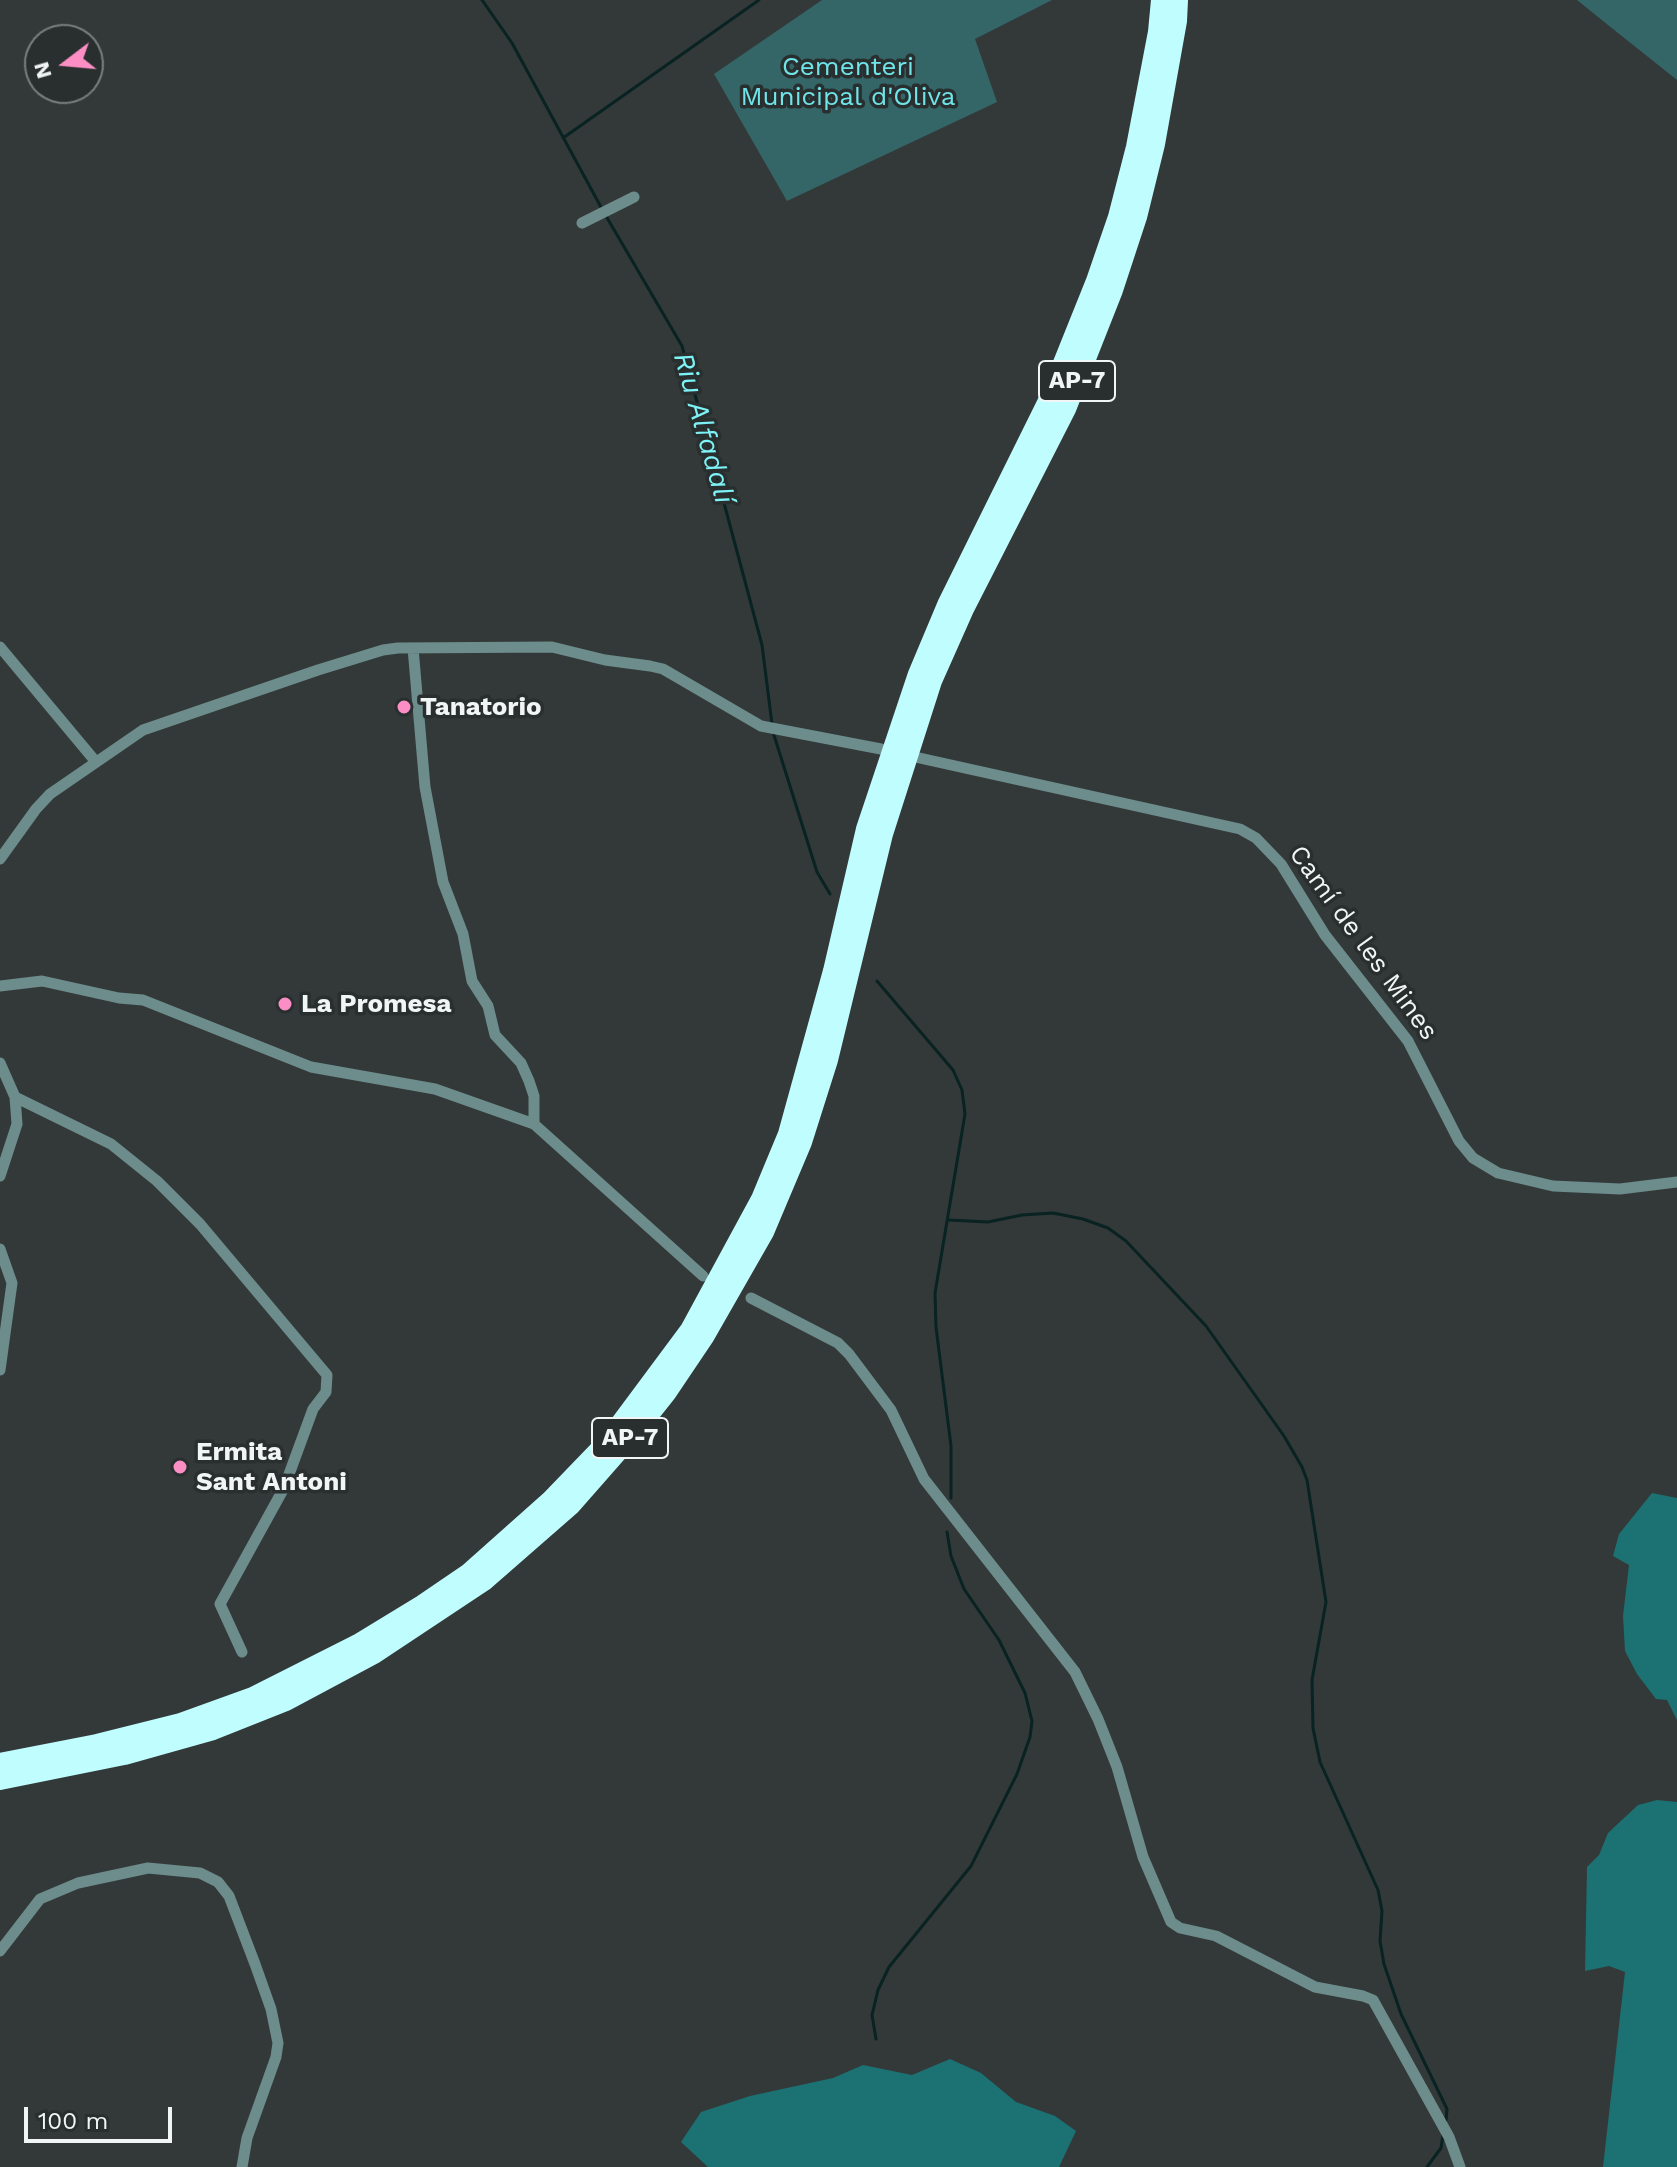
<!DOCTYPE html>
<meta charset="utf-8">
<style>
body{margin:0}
#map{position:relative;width:1677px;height:2167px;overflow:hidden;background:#333939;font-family:"Work Sans",sans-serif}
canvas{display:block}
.north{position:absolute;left:24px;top:24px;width:80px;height:80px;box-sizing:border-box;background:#292f2f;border:2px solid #797e7e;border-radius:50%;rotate:254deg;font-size:22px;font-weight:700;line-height:32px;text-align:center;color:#f2f5f5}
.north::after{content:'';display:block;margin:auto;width:28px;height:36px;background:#fb8fc5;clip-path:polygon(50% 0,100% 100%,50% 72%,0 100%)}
.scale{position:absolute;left:24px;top:2107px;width:148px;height:36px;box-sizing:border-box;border:4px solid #f2f5f5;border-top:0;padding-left:10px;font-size:24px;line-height:28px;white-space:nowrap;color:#f2f5f5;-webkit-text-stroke:6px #292f2f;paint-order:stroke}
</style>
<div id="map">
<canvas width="1677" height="2167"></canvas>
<div class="north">N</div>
<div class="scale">100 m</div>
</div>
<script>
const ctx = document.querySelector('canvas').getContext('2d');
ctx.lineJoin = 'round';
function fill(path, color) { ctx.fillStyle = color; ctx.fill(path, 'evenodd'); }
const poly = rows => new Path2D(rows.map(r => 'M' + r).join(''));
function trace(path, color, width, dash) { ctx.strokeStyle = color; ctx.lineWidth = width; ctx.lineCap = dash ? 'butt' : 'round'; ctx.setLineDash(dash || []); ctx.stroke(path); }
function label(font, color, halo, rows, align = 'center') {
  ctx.font = font + ' "Work Sans",sans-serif'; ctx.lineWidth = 7; ctx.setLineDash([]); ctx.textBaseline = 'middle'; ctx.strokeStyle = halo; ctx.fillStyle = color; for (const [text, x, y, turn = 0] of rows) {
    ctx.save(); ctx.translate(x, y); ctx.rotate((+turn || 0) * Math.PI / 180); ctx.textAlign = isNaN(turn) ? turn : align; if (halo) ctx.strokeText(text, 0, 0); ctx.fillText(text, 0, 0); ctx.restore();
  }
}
fill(poly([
 [822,0,1052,0,975,39,997,102,787,201,714,74],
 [1577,0,1677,0,1677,80,1603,21]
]), '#346668');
fill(poly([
 [1652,1493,1677,1498,1677,1720,1667,1700,1656,1699,1637,1674,1625,1651,1623,1616,1629,1565,1613,1556,1619,1534],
 [1657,1800,1677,1802,1677,2167,1603,2167,1625,1972,1609,1966,1585,1971,1587,1867,1599,1855,1608,1833,1638,1805],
 [950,2059,981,2073,1016,2102,1055,2116,1076,2131,1059,2167,708,2167,681,2142,701,2112,750,2096,833,2078,863,2065,912,2075]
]), '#1c7173');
trace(poly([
 [482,0,512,43,602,209],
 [563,138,759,0],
 [606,216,682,346,762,645,772,724],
 [773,732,817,872,830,894],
 [877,981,953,1070,962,1090,965,1114,935,1293,936,1327,951,1446,951,1498],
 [949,1220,988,1222,1022,1215,1053,1213,1083,1219,1108,1228,1126,1241,1206,1326,1284,1436,1302,1467,1307,1480,1326,1602,1312,1680,1313,1728,1320,1762,1378,1890,1382,1911,1380,1941,1384,1964,1401,2014,1447,2109,1446,2120],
 [876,2039,872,2015,878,1990,889,1967,971,1866,1017,1774,1030,1737,1032,1721,1025,1693,999,1640,964,1589,951,1556,947,1532],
 [1427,2167,1441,2148,1443,2135]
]), '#092222', 3);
trace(poly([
 [582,223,634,197],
 [0,647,96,762],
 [413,648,425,787,443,882,463,934,472,981,488,1006,495,1035,521,1063,529,1081,534,1096,534,1124],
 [915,757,1240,829,1256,838,1281,864,1325,935,1408,1041,1459,1141,1473,1158,1498,1173,1553,1186,1620,1189,1677,1182],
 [0,859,36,809,50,794,143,730,318,670,383,650,398,648,552,647,605,660,650,666,663,669,761,726,881,749],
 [0,986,42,981,119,998,143,1000,311,1067,435,1089,534,1124,703,1276],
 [0,1063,15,1097,17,1124,0,1176],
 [15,1097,111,1144,157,1181,200,1224,327,1375,326,1392,313,1409,284,1488,220,1604,242,1652],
 [0,1249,12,1283,0,1370],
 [751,1298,838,1343,849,1354,891,1410,924,1479,1075,1672,1098,1719,1117,1767,1143,1857,1171,1922,1180,1928,1216,1936,1315,1987,1363,1996,1373,2000,1449,2137,1460,2167],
 [0,1951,40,1899,78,1883,148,1868,200,1873,218,1882,229,1896,255,1964,271,2009,278,2043,276,2057,247,2138,242,2167]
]), '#6d8c8c', 11);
trace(poly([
 [0,1763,97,1744,181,1723,253,1697,358,1644,422,1605,469,1573,551,1500,606,1443,690,1330,761,1199,788,1134,833,971,866,829,918,674,947,605,1047,403,1096,281,1118,217,1136,147,1158,32,1161,0],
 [0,1780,124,1755,213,1730,286,1701,374,1654,484,1581,571,1505,636,1431,667,1392,704,1337,764,1232,802,1142,828,1060,883,834,932,681,964,609,1066,409,1113,290,1137,217,1155,144,1177,21,1178,0]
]), '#c0fdff', 20);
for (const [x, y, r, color] of [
 [404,707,8,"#fb8fc5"],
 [285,1004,8,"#fb8fc5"],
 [180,1467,8,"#fb8fc5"]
]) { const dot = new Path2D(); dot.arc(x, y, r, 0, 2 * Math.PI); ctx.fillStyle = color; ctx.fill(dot); trace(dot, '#292f2f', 3); }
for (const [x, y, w] of [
 [1077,381,76],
 [630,1438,76]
]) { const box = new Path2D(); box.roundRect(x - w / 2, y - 20, w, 40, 6); ctx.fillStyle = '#292f2f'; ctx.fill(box); trace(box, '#f2f5f5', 2); }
label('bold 24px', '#f2f5f5', null, [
 ["AP-7",1077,381],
 ["AP-7",630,1438]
]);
label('26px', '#6fe5e9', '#292f2f', [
 ["Cementeri",848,67],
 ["Municipal d'Oliva",848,97]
]);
label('bold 26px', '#f2f5f5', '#292f2f', [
 ["Tanatorio",420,707],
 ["La Promesa",301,1004],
 ["Ermita",196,1452],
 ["Sant Antoni",196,1482]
], 'left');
label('26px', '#f2f5f5', '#292f2f', [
 ["Camí de les Mines",1363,943,54]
]);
label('italic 28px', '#7ef3f7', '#292f2f', [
 ["Riu Alfadalí",703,428,74]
]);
</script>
